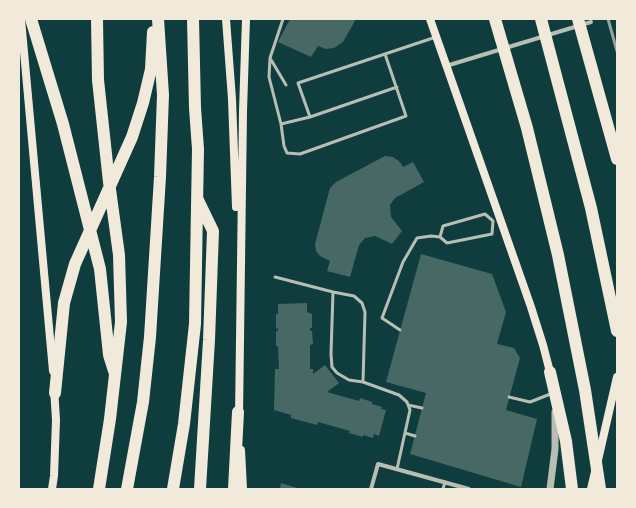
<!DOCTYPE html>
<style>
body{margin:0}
#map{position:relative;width:636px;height:508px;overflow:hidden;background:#0f3d3e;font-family:Montserrat,sans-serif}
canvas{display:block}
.frame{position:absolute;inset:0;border:20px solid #f1e9da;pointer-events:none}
</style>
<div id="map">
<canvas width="636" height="508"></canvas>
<div class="frame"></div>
</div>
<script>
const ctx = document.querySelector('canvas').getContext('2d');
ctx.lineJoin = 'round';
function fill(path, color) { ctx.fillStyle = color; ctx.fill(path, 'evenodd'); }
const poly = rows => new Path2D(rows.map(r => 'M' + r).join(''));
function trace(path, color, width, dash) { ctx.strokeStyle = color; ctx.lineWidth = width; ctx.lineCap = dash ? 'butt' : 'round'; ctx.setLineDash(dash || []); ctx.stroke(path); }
fill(poly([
 [290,19,356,19,343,42,334,48,326,49,318,46,311,57,278,42],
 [385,156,393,157,400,162,403,167,413,162,424,182,395,198,390,205,391,217,402,231,392,244,375,236,365,238,359,245,350,277,327,271,330,261,320,256,316,251,315,244,330,188,336,182],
 [421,254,492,274,506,312,497,344,514,348,520,358,506,410,537,419,521,487,410,454,426,393,386,382],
 [307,303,307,312,312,314,312,328,310,328,310,331,312,331,313,344,310,345,310,369,313,369,313,374,325,365,339,383,327,392,359,401,360,398,372,402,372,404,382,407,381,409,386,410,379,436,374,434,373,438,363,435,363,437,349,433,350,431,318,422,317,425,291,418,291,415,274,410,275,369,279,369,278,346,276,346,276,331,278,331,278,328,276,329,276,314,278,314,278,304],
 [281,483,301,489,280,489]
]), '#486865');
trace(poly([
 [270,58,283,19],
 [286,85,270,58,269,77,281,124,310,117,298,83,436,37],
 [310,117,397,87],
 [281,124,284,146,287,153,300,154,406,116,385,54],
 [440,237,443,226,485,214,493,221],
 [275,277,333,292,331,354,332,367,337,373,349,380,363,382,399,395,407,402,410,410,397,469],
 [333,292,354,296,362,303,365,312,363,382],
 [400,330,382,318,403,262,417,238,431,236,440,237,447,243,492,234,493,221],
 [509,397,530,402,553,393],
 [408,405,422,408],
 [405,433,415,436],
 [443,489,445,482]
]), '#b8beb3', 3);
trace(poly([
 [446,66,591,22],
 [371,489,378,464,469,489]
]), '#b8beb3', 4);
trace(poly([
 [550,489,555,449,555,412]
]), '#b8beb3', 7);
trace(poly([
 [21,19,53,371],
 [226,19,232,99,236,207],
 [430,19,531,307,543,345,550,372],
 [239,416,243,111,246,19],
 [241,450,243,489],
 [598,460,617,377],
 [52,489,54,476,56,420,54,388],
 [591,489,595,472]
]), '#f1e9da', 8);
trace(poly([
 [31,19,63,124,100,269,109,355,114,371],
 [97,19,98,80,109,182,119,255,121,322,110,419,99,489],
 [495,19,527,128,558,255,585,390,600,489],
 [541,19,591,208,617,331],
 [578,19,617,159],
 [198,200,213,231,209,340,200,489],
 [550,372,566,441,572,489],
 [55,393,64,303,75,264,132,137,143,103,151,69,153,32],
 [127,489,143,402,150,337,160,177,163,95,158,19],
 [173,489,184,424,195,324,198,149,195,108,193,19],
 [234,489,238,412]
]), '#f1e9da', 12);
trace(poly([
 [608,19,617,51]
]), '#97a49c', 3);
</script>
